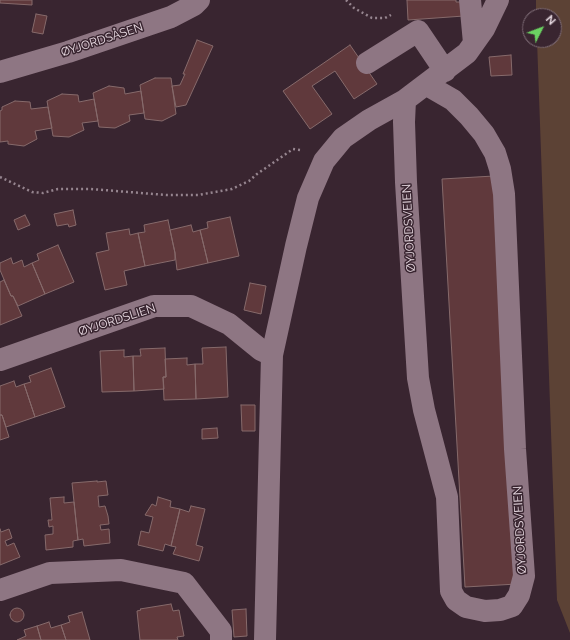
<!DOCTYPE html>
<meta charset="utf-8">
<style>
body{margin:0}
#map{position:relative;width:570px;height:640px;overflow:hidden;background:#392530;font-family:Raleway,sans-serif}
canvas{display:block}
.north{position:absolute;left:522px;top:8px;width:40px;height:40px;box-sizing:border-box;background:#392530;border:1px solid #7f6d77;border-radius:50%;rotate:48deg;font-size:11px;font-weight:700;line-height:16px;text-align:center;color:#e8dae2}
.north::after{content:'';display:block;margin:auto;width:14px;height:18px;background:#6bd362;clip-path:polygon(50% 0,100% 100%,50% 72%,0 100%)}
</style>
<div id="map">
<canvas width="570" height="640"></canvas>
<div class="north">N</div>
</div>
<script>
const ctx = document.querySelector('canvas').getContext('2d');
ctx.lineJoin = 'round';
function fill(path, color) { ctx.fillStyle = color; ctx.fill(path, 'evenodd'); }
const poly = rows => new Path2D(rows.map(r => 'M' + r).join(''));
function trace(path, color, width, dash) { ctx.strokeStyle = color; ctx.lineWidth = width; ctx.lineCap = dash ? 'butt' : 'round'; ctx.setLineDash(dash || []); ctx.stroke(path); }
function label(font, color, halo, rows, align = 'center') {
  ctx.font = font + ' Raleway,sans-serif'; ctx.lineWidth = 3; ctx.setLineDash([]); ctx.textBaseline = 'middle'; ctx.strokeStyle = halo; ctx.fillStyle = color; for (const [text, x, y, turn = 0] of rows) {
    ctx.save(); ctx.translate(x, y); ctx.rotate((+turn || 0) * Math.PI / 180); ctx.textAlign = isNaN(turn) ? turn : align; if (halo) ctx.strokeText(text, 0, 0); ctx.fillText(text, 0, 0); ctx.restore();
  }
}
fill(poly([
 [536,0,570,0,570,633,557,600,537,40,554,40,554,16,536,16]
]), '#5c4235');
const building = poly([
 [0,0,32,0,32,5,0,3,0,0],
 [407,0,456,0,456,2,463,2,464,16,408,20,407,0],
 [36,14,47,16,43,34,32,32,36,14],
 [197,40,213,46,186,105,176,107,172,86,180,85,185,74,183,74,197,40],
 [350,45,377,84,354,99,335,71,312,86,332,114,310,129,283,91,350,45],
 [511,55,512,75,491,76,489,57,511,55],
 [155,78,171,78,176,114,162,121,145,119,144,113,140,85,155,78],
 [109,86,124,88,125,94,141,91,144,113,129,115,130,121,115,128,99,127,93,93,109,86],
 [62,94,78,95,79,102,94,99,98,121,82,123,84,130,69,137,53,136,47,101,62,94],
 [15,101,30,102,31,109,48,107,52,128,35,131,37,139,24,146,8,144,8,141,0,142,0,111,2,110,2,107,15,101],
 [494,176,517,584,465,587,442,179,494,176],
 [73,210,76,225,69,227,68,224,57,226,54,214,73,210],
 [25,215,30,225,18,230,14,220,25,215],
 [230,217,239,256,208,263,200,230,208,228,207,222,230,217],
 [168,220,175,253,175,260,145,266,138,233,145,232,144,225,168,220],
 [191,225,193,232,200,230,208,263,177,270,175,253,170,230,191,225],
 [129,229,130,235,138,233,145,266,124,271,127,285,105,290,96,253,109,250,106,233,129,229],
 [58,245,74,282,45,294,32,263,39,260,37,254,58,245],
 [11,258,13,264,22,260,24,267,32,263,45,294,18,306,13,296,11,296,0,270,0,263,11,258],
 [4,280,11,296,13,296,22,316,0,325,0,282,4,280],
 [250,283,266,286,261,314,244,310,250,283],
 [226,347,228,397,196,399,195,364,203,364,202,348,226,347],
 [165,348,166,377,163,377,164,389,134,391,133,356,141,356,140,349,165,348],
 [124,350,124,357,133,356,134,391,102,392,100,351,124,350],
 [187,358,187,365,195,364,196,399,164,400,163,377,166,377,165,359,187,358],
 [51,368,65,407,35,417,24,384,31,382,29,376,51,368],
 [14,381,16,387,24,384,35,417,6,427,2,415,0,415,0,386,14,381],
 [241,405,255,405,255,431,242,431,241,405],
 [0,415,2,415,9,437,0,440,0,415],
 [217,428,218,438,202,439,202,429,217,428],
 [97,481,97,482,106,481,108,495,98,496,99,507,105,506,108,516,109,524,100,525,101,530,109,529,110,543,84,546,83,539,78,540,72,483,97,481],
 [64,497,64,503,74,502,78,540,73,541,73,547,46,550,45,535,53,534,53,526,49,527,48,520,52,520,50,498,64,497],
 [158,497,171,501,170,507,180,509,171,546,165,544,163,551,138,545,141,531,149,533,153,517,145,515,152,504,156,506,158,497],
 [191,506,205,509,196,545,203,547,199,561,173,554,176,547,171,546,180,509,189,512,191,506],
 [0,529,1,532,9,529,12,538,5,541,7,546,14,543,20,557,0,565,0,529],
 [171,604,173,611,179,610,184,636,177,637,178,640,140,640,137,611,141,610,140,609,171,604],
 '10 615a7 7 0 1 1 14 0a7 7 0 1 1-14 0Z',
 [246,609,247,636,234,637,232,610,246,609],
 [82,612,90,640,66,640,61,625,70,622,68,616,82,612],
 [49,622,51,628,61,625,66,640,41,640,37,626,49,622],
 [37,626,41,640,17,640,26,636,24,630,37,626]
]);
fill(building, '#60393c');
trace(building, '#866a6b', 1);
trace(poly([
 [346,0,354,8,372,18,385,18,391,15],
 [0,177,32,192,43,193,58,189,91,189,166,195,198,195,232,189,249,181,257,174,293,149,300,150]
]), '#96858f', 2.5, [2, 3]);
trace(poly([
 [470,0,474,43],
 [367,63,418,31,445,71],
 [0,72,68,52,171,17,194,5,199,0],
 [405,100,404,122,406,182,418,378,424,410,447,497,451,591,456,600,466,607,485,611,500,610,512,606,519,595,524,576,515,449,504,194,500,169,495,153,484,134,469,116,453,100,427,85],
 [0,360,154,306,191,306,229,324,261,350,272,355],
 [0,590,50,573,121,570,184,583,221,631,221,640],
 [265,640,272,355,296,246,308,198,324,161,343,138,369,120,405,100,467,53,484,29,498,0]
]), '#8e7683', 22);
label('12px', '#e8dae2', '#392530', [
 ["ØYJORDSÅSEN",102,40,-18],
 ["ØYJORDSVEIEN",409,228,-93],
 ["ØYJORDSLIEN",117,320,-18],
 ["ØYJORDSVEIEN",520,530,-93]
]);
</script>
